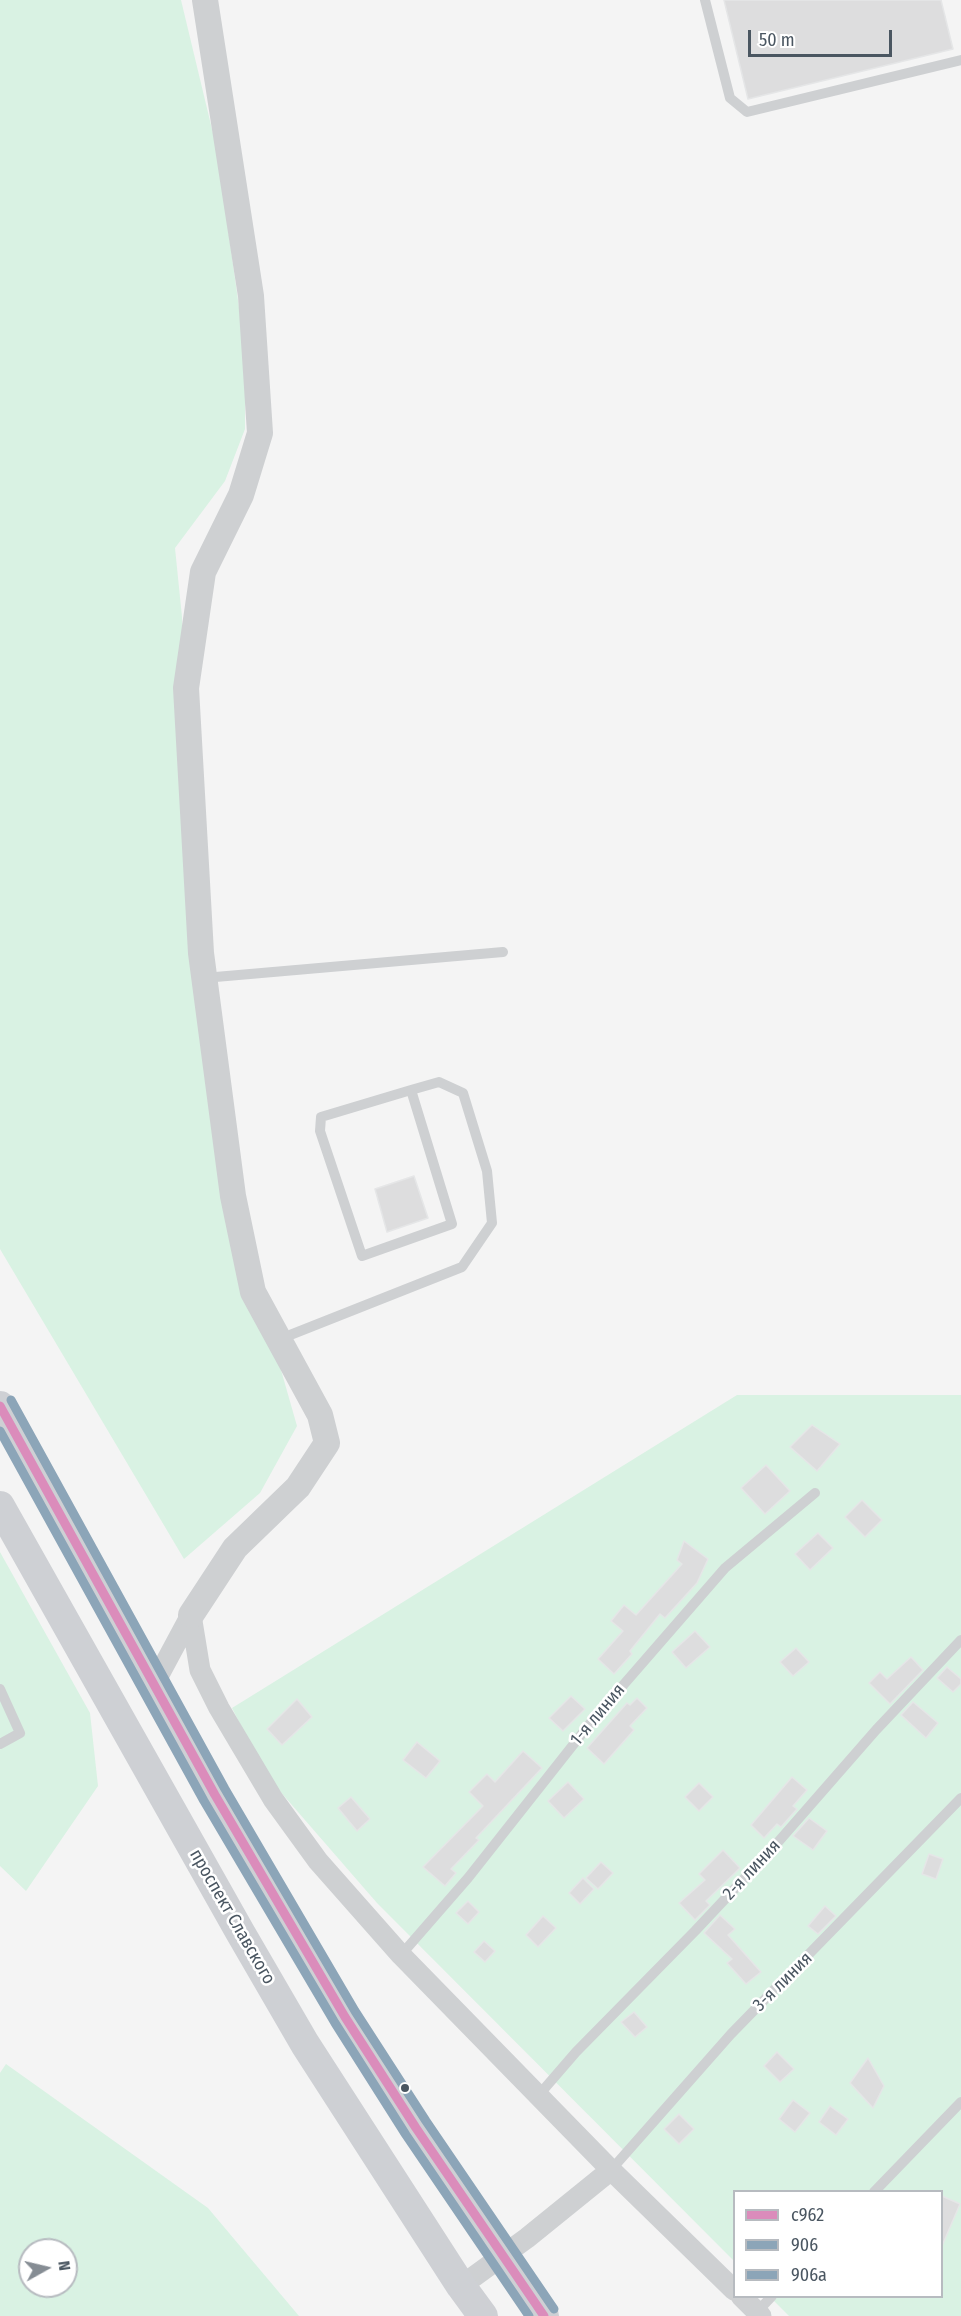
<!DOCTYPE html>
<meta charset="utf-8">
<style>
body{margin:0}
#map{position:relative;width:961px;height:2316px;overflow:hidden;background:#f4f4f4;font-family:"Fira Sans Condensed",sans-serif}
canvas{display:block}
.legend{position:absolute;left:733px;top:2190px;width:210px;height:108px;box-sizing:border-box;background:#fff;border:2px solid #b7bbc0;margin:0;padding:8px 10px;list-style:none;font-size:18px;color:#4a5661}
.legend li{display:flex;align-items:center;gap:12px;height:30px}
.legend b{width:30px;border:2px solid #b7bbc0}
.north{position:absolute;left:18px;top:2238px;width:60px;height:60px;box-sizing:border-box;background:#fff;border:2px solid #b7bbc0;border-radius:50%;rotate:82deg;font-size:16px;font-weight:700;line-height:24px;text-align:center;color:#4a5661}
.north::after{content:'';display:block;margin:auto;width:21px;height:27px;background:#868d94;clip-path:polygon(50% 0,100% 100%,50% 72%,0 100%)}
.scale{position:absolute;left:748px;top:30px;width:144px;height:27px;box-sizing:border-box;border:3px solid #4a5661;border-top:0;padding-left:8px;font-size:18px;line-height:21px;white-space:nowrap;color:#4a5661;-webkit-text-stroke:4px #fff;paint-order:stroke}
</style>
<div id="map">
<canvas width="961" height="2316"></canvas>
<ul class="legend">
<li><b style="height:8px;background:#db8cbb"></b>с962</li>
<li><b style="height:8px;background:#8ca5b8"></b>906</li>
<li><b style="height:8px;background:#8ca5b8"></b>906а</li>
</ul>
<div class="north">N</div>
<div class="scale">50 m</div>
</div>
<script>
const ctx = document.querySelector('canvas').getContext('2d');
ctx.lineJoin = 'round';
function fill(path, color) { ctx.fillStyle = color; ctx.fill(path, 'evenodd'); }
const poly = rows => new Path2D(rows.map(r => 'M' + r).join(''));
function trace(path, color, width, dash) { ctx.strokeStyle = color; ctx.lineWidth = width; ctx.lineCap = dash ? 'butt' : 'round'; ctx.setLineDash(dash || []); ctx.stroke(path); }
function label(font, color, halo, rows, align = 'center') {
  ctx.font = font + ' "Fira Sans Condensed",sans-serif'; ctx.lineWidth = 5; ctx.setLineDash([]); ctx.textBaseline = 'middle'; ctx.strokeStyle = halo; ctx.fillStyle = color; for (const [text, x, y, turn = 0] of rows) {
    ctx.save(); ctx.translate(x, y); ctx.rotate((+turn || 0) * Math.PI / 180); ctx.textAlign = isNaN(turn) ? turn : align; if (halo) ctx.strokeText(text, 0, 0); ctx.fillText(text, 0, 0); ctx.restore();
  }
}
fill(poly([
 [0,0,181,0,217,150,245,350,245,429,225,481,175,548,182,617,186,828,213,1090,277,1356,297,1426,260,1493,184,1559,0,1249],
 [737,1395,961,1395,961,2316,789,2316,770,2297,942,2296,942,2192,734,2192,734,2261,377,1903,265,1774,232,1708],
 [0,1552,90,1713,98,1786,26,1891,0,1866],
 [6,2064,208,2208,299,2316,0,2316,0,2073],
 [30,2250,66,2250,66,2286,30,2286]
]), '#d9f2e3');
const building = poly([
 [724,0,941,0,953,49,748,99,724,0],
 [414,1176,428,1218,387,1232,375,1189,414,1176],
 [812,1425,840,1444,817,1471,790,1447,812,1425],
 [766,1465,790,1491,765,1514,741,1488,766,1465],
 [862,1500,882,1520,865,1537,845,1517,862,1500],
 [818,1533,833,1548,810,1570,795,1554,818,1533],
 [684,1541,708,1559,697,1583,665,1618,660,1614,630,1651,632,1654,614,1674,598,1659,623,1631,611,1621,624,1605,636,1615,682,1564,677,1560,684,1541],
 [695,1631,710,1647,686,1668,672,1652,695,1631],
 [796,1648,809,1662,793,1676,780,1662,796,1648],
 [911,1657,923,1670,890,1704,869,1683,880,1672,887,1679,911,1657],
 [947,1667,961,1679,961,1684,953,1692,937,1678,947,1667],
 [571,1696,585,1709,563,1731,549,1718,571,1696],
 [637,1698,647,1708,630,1726,634,1730,604,1764,587,1748,627,1703,630,1705,637,1698],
 [297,1699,312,1717,282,1745,267,1729,297,1699],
 [913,1702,938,1723,926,1738,901,1715,913,1702],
 [417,1742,440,1761,426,1778,403,1760,417,1742],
 [523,1751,542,1768,476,1838,479,1840,451,1869,456,1873,445,1886,423,1867,483,1806,469,1792,487,1774,495,1782,523,1751],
 [792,1777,807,1790,793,1806,797,1809,781,1827,777,1824,764,1838,751,1825,792,1777],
 [568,1782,584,1799,564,1818,548,1801,568,1782],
 [699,1783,713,1797,699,1811,685,1797,699,1783],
 [351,1797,370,1819,357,1831,338,1808,351,1797],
 [809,1818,827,1831,813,1850,793,1836,809,1818],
 [723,1850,740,1868,706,1901,710,1905,695,1920,679,1903,705,1880,699,1874,723,1850],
 [929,1854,943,1859,936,1879,922,1874,929,1854],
 [601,1862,613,1873,598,1889,586,1878,601,1862],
 [583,1878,594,1889,580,1904,569,1893,583,1878],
 [468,1901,479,1912,468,1924,456,1913,468,1901],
 [825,1906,836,1916,818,1934,808,1926,825,1906],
 [720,1915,735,1929,728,1935,761,1972,746,1984,727,1963,732,1959,704,1933,720,1915],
 [543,1916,556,1928,538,1947,526,1935,543,1916],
 [484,1941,495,1951,485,1962,474,1952,484,1941],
 [634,2012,647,2027,635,2037,621,2022,634,2012],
 [777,2052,794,2069,780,2082,764,2066,777,2052],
 [868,2058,884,2086,873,2108,850,2083,868,2058],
 [793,2100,810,2113,795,2132,779,2119,793,2100],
 [830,2106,848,2119,836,2135,819,2122,830,2106],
 [679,2114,694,2129,679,2144,664,2129,679,2114],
 [942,2196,960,2204,942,2246,942,2196]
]);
fill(building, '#ddddde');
trace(building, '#e5e6e7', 1.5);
trace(poly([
 [705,0,730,98,747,112,961,60],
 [204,978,503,952],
 [280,1339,462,1267,492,1223,487,1171,463,1093,439,1082,411,1090,321,1117,320,1131,362,1256,452,1224,411,1090],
 [0,1689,20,1733,0,1744],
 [401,1955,468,1878,592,1721,725,1568,815,1493],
 [538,2096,576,2052,695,1931,772,1849,876,1730,961,1640],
 [611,2170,731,2034,961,1798],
 [874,2192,961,2102],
 [757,2312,772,2296]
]), '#ced0d2', 10);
trace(poly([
 [191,1615,200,1670,219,1708,273,1799,318,1861,401,1955,611,2170,734,2290],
 [154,1684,191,1615],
 [461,2286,527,2238,611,2170],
 [741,2296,761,2316]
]), '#ced0d2', 21);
trace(poly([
 [191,1615,235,1548,298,1487,327,1443,320,1415,253,1292,233,1196,201,953,186,688,203,572,241,495,260,433,251,296,205,0]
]), '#ced0d2', 26);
trace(poly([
 [0,1406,215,1795,345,2017,416,2128,544,2316],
 [0,1506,240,1932,305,2044,461,2286,483,2316]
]), '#ced0d4', 30);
trace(poly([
 [0,1406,215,1795,345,2017,416,2128,544,2316]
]), '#db8cbb', 9);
trace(poly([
 [0,1431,204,1801,335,2023,406,2135,529,2316]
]), '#8ca5b8', 9);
trace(poly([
 [11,1400,225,1789,355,2011,426,2121,554,2309]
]), '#8ca5b8', 9);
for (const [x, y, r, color] of [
 [405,2088,5,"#4a5661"]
]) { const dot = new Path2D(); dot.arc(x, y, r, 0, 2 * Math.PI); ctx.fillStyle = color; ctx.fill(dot); trace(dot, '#fff', 2); }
label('18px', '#4a5661', '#fff', [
 ["1-я линия",598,1715,-50],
 ["2-я линия",752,1870,-47],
 ["проспект Славского",232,1917,60],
 ["3-я линия",783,1982,-45]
]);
</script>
